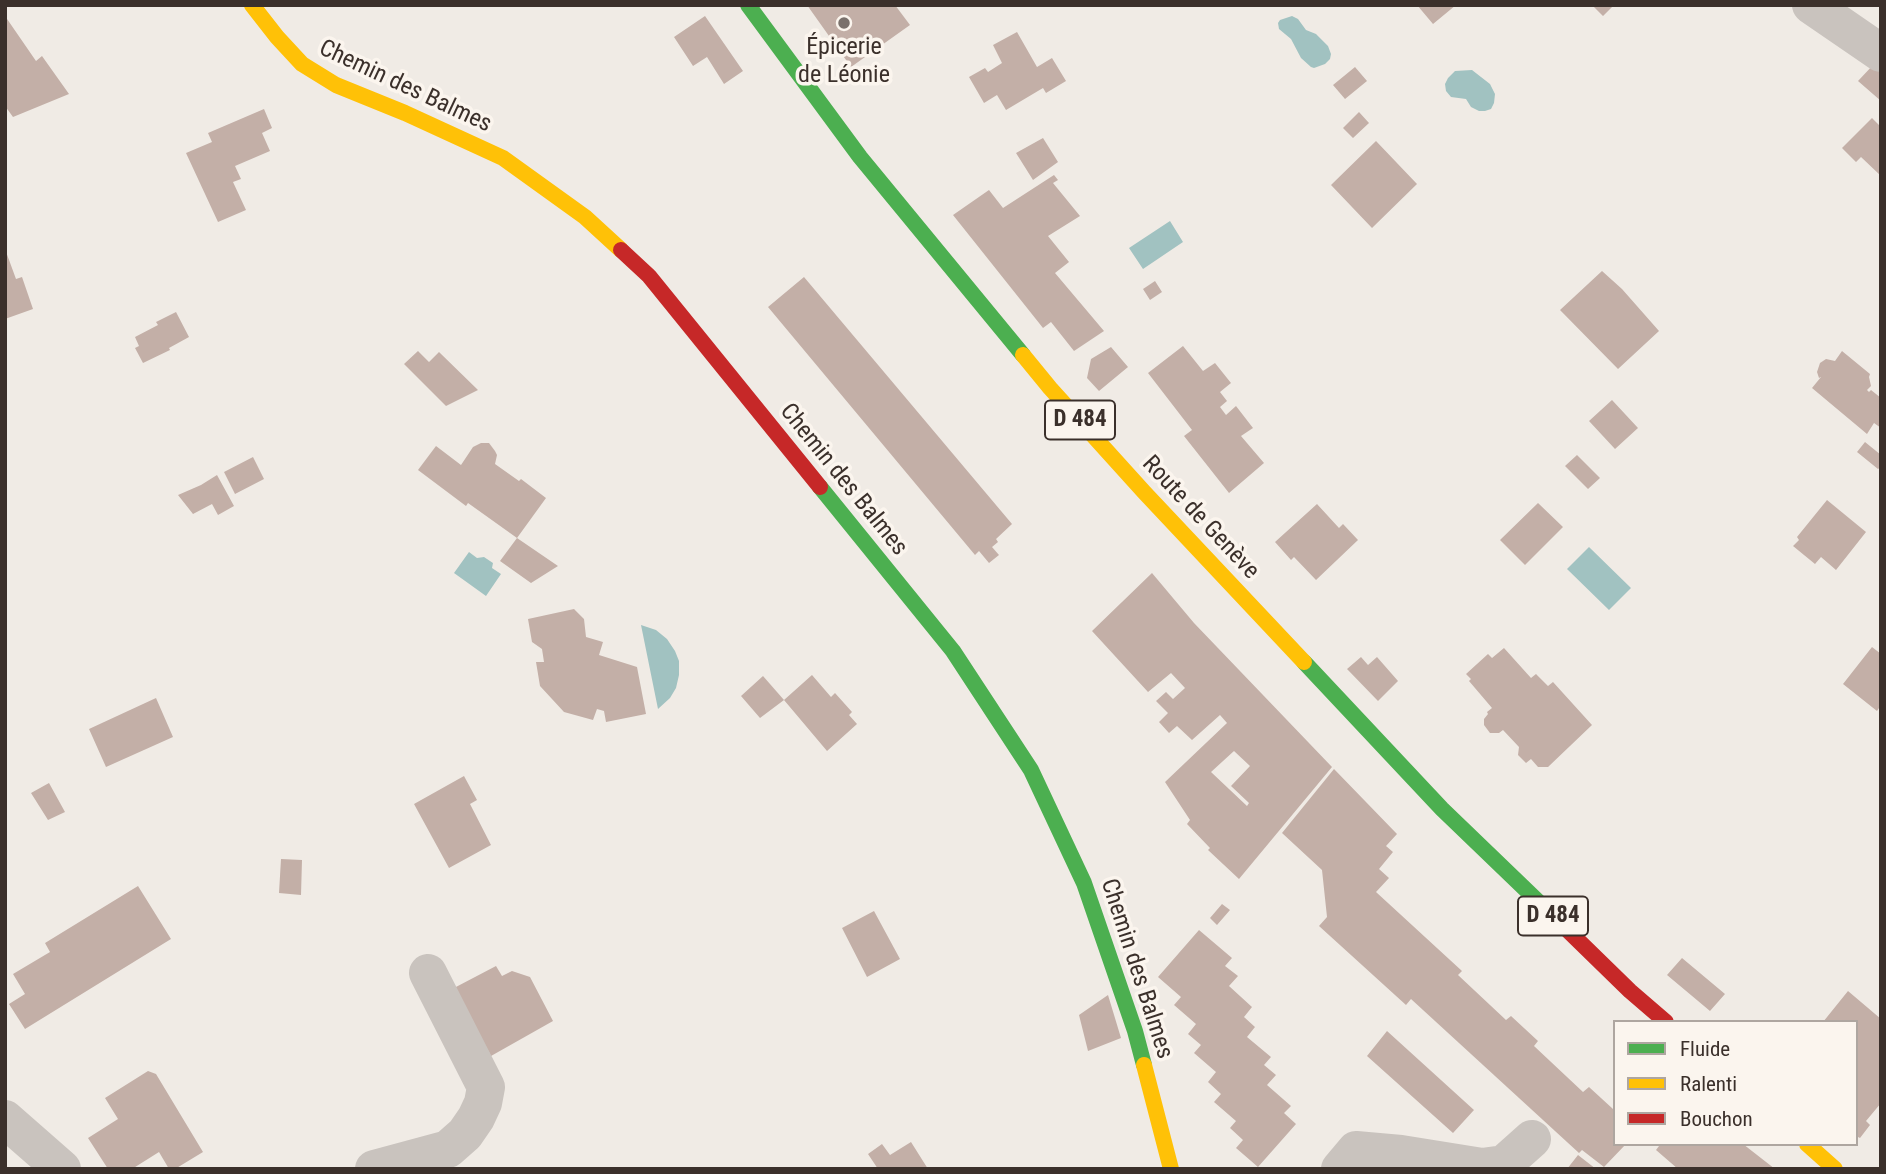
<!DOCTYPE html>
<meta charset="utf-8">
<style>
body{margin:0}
#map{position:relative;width:1886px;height:1174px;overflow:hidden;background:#f0ebe5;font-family:"Roboto Condensed",sans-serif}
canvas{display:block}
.frame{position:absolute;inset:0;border:7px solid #3b302b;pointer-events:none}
.legend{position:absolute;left:1613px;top:1020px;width:245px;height:126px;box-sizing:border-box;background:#fbf5ee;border:2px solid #aea6a0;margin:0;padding:9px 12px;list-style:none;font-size:21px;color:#3b302b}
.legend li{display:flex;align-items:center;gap:14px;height:35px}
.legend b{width:35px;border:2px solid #aea6a0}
</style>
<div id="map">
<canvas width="1886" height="1174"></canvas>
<div class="frame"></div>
<ul class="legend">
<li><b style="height:9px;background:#4caf50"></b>Fluide</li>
<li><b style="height:9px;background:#ffc107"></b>Ralenti</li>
<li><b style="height:9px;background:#c62828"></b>Bouchon</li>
</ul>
</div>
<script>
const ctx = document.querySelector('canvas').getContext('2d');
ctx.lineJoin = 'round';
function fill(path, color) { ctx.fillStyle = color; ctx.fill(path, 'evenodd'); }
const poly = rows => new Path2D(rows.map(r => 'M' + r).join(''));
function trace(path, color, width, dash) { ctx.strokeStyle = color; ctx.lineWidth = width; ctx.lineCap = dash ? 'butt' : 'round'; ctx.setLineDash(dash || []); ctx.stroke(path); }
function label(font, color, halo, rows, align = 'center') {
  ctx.font = font + ' "Roboto Condensed",sans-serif'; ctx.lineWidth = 7; ctx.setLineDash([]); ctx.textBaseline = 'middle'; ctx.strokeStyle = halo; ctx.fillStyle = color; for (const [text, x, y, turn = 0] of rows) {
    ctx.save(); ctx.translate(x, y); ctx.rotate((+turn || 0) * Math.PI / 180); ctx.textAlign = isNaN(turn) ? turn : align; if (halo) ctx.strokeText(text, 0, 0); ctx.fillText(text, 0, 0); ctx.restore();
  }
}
fill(poly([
 [1292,16,1298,19,1306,30,1316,34,1328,46,1331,54,1330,59,1325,64,1314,68,1311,67,1301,58,1291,39,1279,29,1278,23,1280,20],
 [1472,70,1490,84,1495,94,1494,103,1491,109,1485,111,1479,111,1471,107,1466,99,1451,97,1446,91,1445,84,1448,78,1455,71],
 [1170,221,1183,242,1143,269,1129,248],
 [1589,547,1631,588,1609,610,1567,569],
 [469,552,477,558,484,557,493,563,492,568,501,574,486,596,454,573],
 [641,625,656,630,667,639,675,651,679,661,679,675,676,688,670,698,658,709]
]), '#a1c2c1');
fill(poly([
 [807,5,895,5,910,25,851,67],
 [1417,5,1456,5,1433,24],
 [1592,5,1614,5,1603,16],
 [5,16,36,61,42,56,69,94,13,117,5,106],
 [705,16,743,71,724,84,707,57,693,66,674,37],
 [1017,32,1037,67,1052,58,1066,81,1046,93,1043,88,1006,110,997,95,984,103,969,77,985,68,988,72,1002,63,993,45],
 [1874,64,1881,70,1881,101,1858,81],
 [1355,67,1367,81,1345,99,1333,85],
 [264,109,272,128,262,133,270,151,235,166,241,179,233,182,246,210,218,222,186,153,212,142,208,133],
 [1359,112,1369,123,1353,138,1343,128],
 [1872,118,1881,127,1881,176,1861,157,1856,162,1842,148],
 [1043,138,1058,162,1033,180,1016,153],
 [1376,141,1417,184,1372,228,1331,185],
 [1054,175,1058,180,1053,183,1080,216,1048,236,1069,262,1055,273,1104,331,1074,351,1051,322,1043,328,953,215,989,190,1003,208],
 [5,249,16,279,22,277,33,309,5,319],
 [1602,271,1622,289,1659,331,1618,369,1560,310],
 [804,277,1012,524,996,539,998,542,992,547,999,555,989,563,979,551,975,555,768,307],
 [1155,281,1162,292,1150,300,1143,289],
 [176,312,189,337,169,348,170,350,143,363,135,348,139,346,135,337,158,325,156,322],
 [1183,346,1203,371,1215,363,1231,383,1220,392,1227,401,1220,407,1226,415,1236,406,1253,428,1241,436,1264,463,1229,493,1184,436,1192,430,1148,373],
 [1111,347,1128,367,1099,391,1087,378,1091,359],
 [418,351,429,362,439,352,478,390,446,406,404,364],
 [1842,351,1870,374,1869,377,1871,386,1867,390,1869,392,1871,390,1881,398,1881,428,1874,423,1867,434,1812,388,1821,377,1819,378,1817,372,1820,363,1826,359,1835,361],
 [1612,400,1638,428,1615,449,1589,421],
 [1865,442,1881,455,1881,467,1878,469,1857,452],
 [481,443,489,443,495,451,497,455,495,464,519,481,521,479,546,498,517,538,558,566,531,583,500,561,517,538,468,503,466,506,418,470,436,446,461,465,473,447],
 [1577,455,1600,478,1588,489,1565,466],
 [253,457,264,479,235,494,224,472],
 [217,475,234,506,218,515,212,504,193,514,178,495,201,485],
 [1827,500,1866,532,1836,570,1821,557,1815,564,1793,546,1799,540,1797,537],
 [1538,503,1563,527,1525,565,1500,540],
 [1317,504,1339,528,1343,524,1358,540,1316,580,1294,557,1291,560,1275,542],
 [1152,573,1194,623,1332,767,1239,879,1208,850,1210,848,1187,824,1190,820,1165,782,1227,723,1220,715,1192,740,1177,726,1169,733,1159,722,1168,713,1156,701,1166,692,1173,699,1185,688,1171,673,1148,692,1092,631],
 [1234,751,1250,766,1231,786,1249,803,1247,806,1211,772],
 [574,609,584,619,586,637,603,642,599,655,637,667,646,714,606,722,604,711,597,709,593,720,564,712,540,686,536,662,544,662,542,649,532,642,528,619],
 [1872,647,1881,654,1881,705,1877,711,1843,684],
 [1504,648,1531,678,1536,674,1548,686,1553,682,1592,725,1548,767,1538,767,1531,759,1526,763,1518,755,1519,747,1503,730,1499,733,1490,733,1484,725,1484,719,1488,714,1487,712,1492,708,1469,681,1471,679,1466,674,1488,654,1492,658],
 [1361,657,1368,665,1377,657,1398,681,1378,701,1347,669],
 [812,675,831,697,835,693,852,712,849,715,857,724,827,751,784,700],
 [763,676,784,700,760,718,741,696],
 [156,698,173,737,106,767,89,729],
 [1334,769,1397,834,1386,846,1393,852,1379,869,1389,878,1376,892,1462,971,1458,975,1506,1020,1511,1016,1538,1041,1534,1046,1583,1092,1589,1087,1613,1109,1615,1107,1615,1144,1626,1144,1604,1167,1582,1150,1579,1153,1411,999,1406,1005,1319,926,1327,917,1322,870,1282,833],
 [464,776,477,800,470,804,491,845,449,868,414,804],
 [49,783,65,812,48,820,31,793],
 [281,859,302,860,301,895,279,893],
 [138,886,171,939,25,1029,9,1004,25,994,13,974,50,952,45,943],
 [1222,904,1230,910,1217,925,1210,918],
 [874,911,900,959,867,977,842,928],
 [1199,930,1232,958,1225,966,1238,976,1229,986,1252,1007,1244,1017,1255,1027,1247,1037,1271,1057,1264,1065,1276,1075,1267,1085,1291,1106,1284,1113,1296,1124,1258,1167,1236,1148,1243,1140,1230,1128,1236,1121,1214,1102,1221,1094,1208,1082,1216,1072,1194,1053,1201,1045,1188,1034,1196,1024,1174,1005,1181,997,1158,977],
 [1682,958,1725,994,1710,1011,1667,975],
 [496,966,502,976,512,971,530,977,553,1021,491,1056,454,988],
 [1848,991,1881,1019,1881,1103,1866,1121,1870,1125,1860,1138,1856,1136,1856,1022,1823,1022],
 [1108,995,1121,1038,1088,1051,1079,1015],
 [1387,1031,1474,1110,1453,1133,1367,1056],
 [148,1071,156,1074,203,1152,175,1169,169,1169,159,1152,132,1169,108,1169,88,1138,118,1119,105,1098],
 [911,1142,928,1169,878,1169,868,1154,882,1144,890,1155],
 [1658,1144,1743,1144,1775,1169,1678,1169,1656,1150,1659,1146],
 [1578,1155,1596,1169,1567,1169]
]), '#c3afa7');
trace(poly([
 [1811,5,1881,53],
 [5,1119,62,1169],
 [374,1169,448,1149,465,1134,476,1118,483,1103,486,1087,428,973],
 [1340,1169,1356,1150,1401,1154,1482,1167,1504,1164,1532,1139]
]), '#c9c3be', 38);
trace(poly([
 [748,5,860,157,1023,355],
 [820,487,953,651,1031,770,1084,883,1135,1031,1144,1065],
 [1304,662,1442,809,1549,912]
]), '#4caf50', 16);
trace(poly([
 [252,5,277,37,302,64,336,85,405,113,503,158,585,217,621,250],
 [1023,355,1050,388,1144,492,1304,662],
 [1144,1065,1171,1169],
 [1807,1144,1835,1169]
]), '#ffc107', 16);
trace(poly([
 [621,250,649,276,820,487],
 [1549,912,1630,991,1666,1022]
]), '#c62828', 16);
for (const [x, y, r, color] of [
 [844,23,7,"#7a716c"]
]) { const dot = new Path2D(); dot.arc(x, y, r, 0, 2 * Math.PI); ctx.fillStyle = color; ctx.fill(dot); trace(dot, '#fbf5ee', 2.5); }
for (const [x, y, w] of [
 [1080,420,70],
 [1553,916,70]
]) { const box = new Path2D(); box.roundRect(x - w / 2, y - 19.5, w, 39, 5); ctx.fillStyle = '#fbf5ee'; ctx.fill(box); trace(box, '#3b302b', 2); }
label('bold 23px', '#3b302b', null, [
 ["D 484",1080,420],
 ["D 484",1553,916]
]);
label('24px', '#3b302b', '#fbf5ee', [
 ["Épicerie",844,48],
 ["de Léonie",844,76]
]);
label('24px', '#3b302b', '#fbf5ee', [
 ["Chemin des Balmes",405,87,25],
 ["Chemin des Balmes",843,480,51],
 ["Route de Genève",1200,518,47],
 ["Chemin des Balmes",1136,969,72]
]);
</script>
